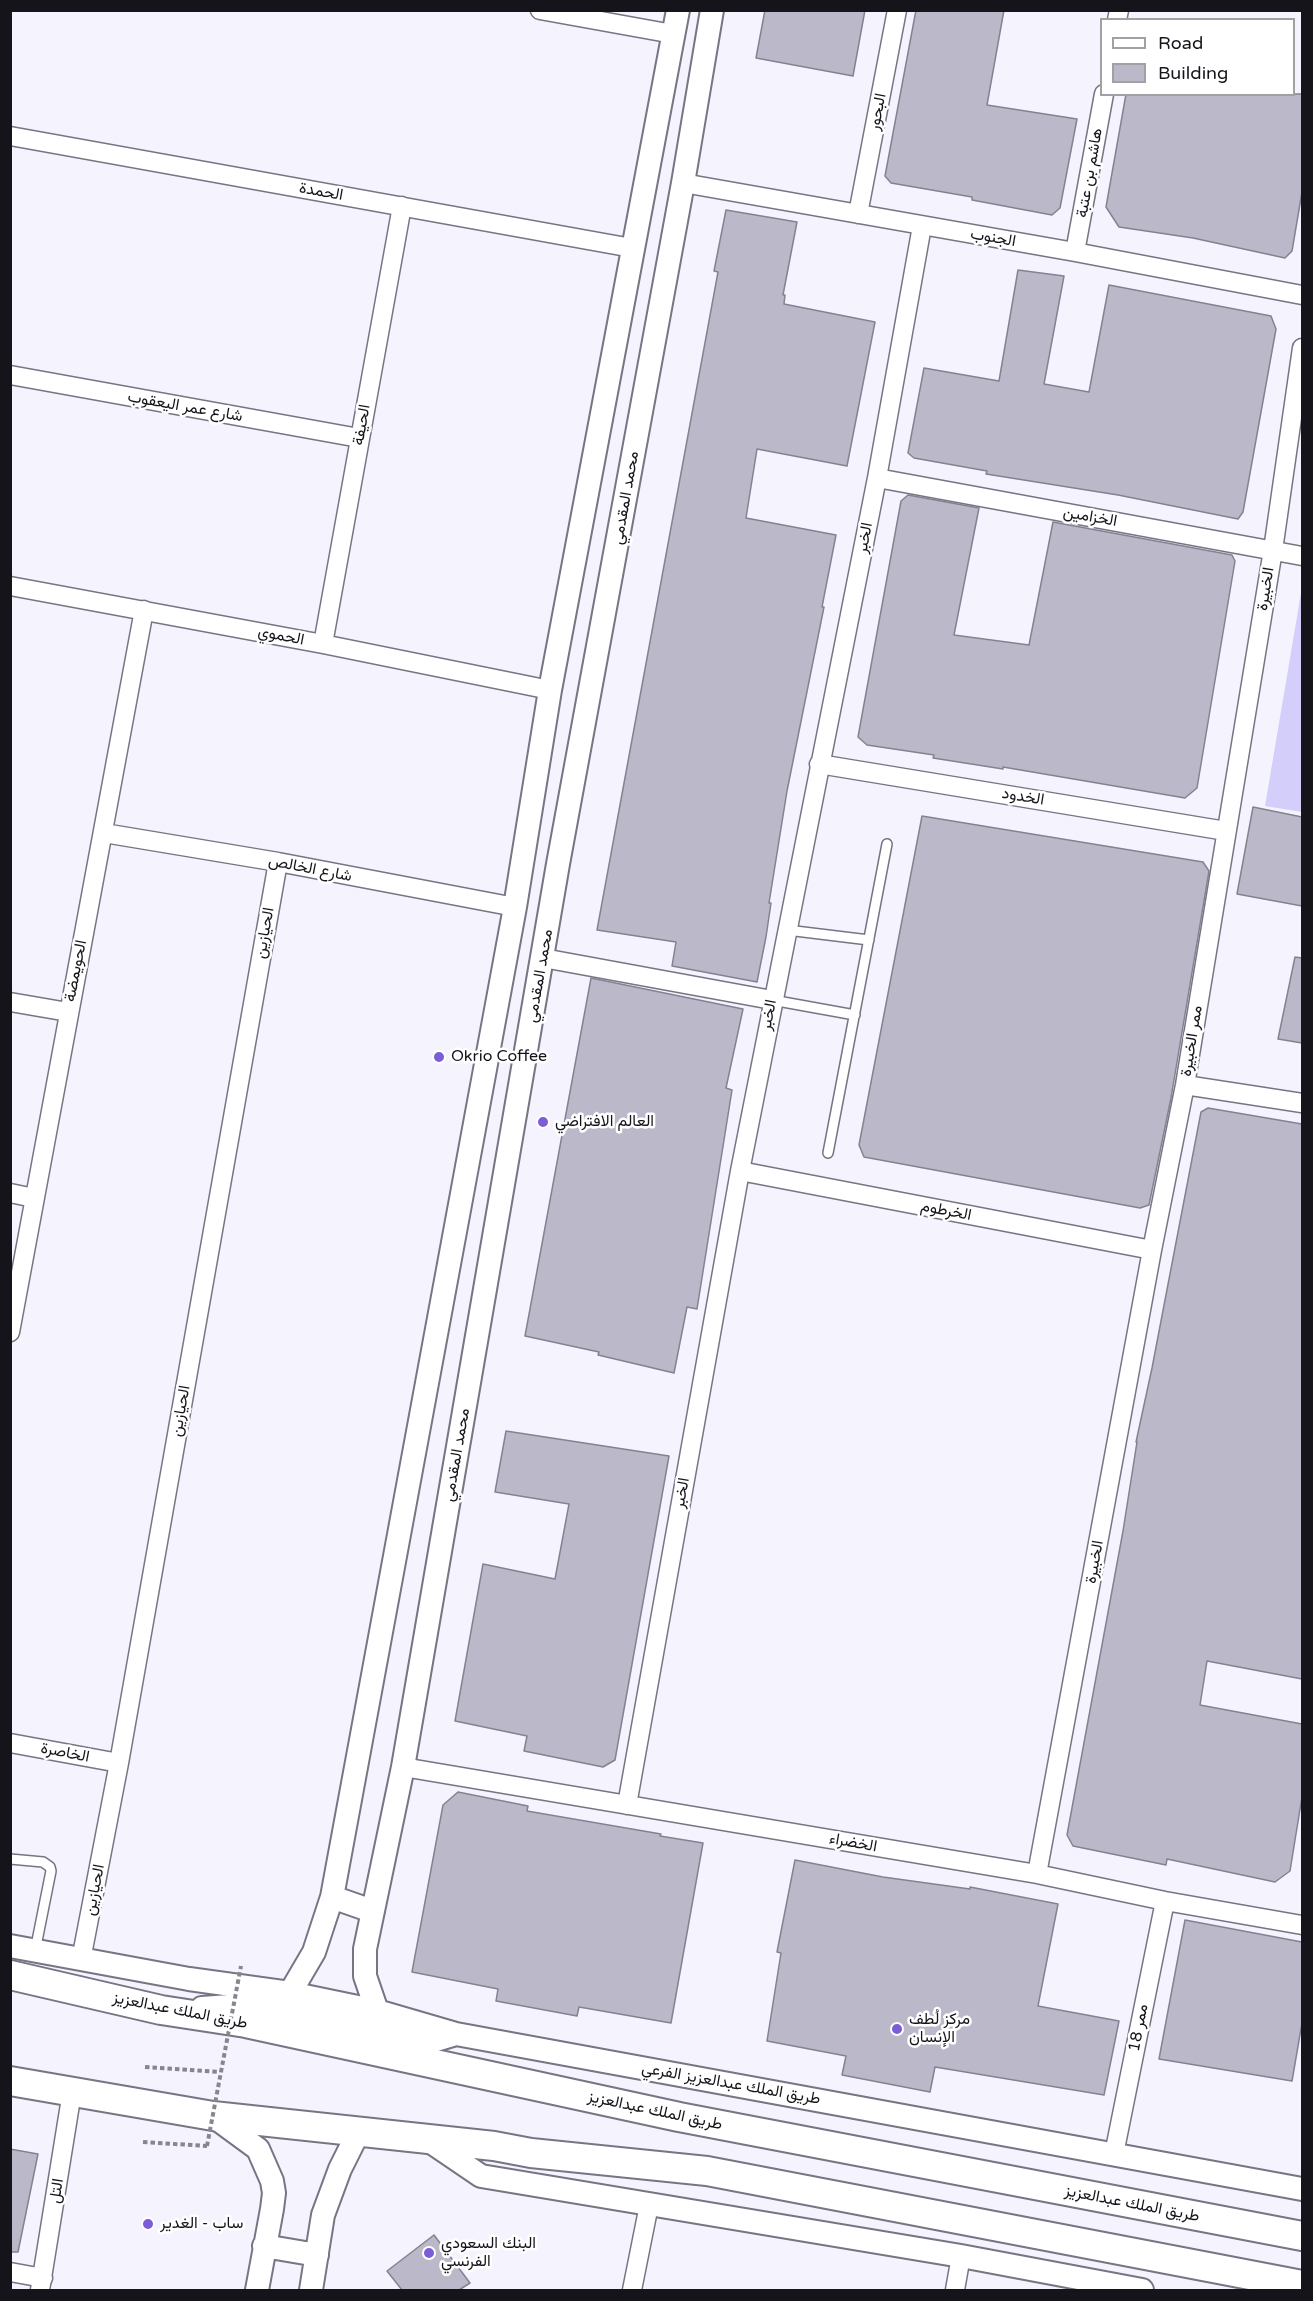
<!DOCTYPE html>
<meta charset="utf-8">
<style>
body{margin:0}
#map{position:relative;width:1313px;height:2301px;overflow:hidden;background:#f5f4fe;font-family:"Varela Round",sans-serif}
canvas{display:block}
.frame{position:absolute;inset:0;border:12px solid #15141a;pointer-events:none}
.legend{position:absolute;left:1100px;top:18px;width:195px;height:78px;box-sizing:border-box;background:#fff;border:2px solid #a1a1a3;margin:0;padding:8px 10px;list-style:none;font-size:18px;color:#15141a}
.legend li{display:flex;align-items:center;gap:12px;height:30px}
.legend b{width:30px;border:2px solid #a1a1a3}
</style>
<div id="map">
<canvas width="1313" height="2301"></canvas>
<div class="frame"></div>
<ul class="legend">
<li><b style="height:8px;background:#fff"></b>Road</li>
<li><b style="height:16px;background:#bab8c9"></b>Building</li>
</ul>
</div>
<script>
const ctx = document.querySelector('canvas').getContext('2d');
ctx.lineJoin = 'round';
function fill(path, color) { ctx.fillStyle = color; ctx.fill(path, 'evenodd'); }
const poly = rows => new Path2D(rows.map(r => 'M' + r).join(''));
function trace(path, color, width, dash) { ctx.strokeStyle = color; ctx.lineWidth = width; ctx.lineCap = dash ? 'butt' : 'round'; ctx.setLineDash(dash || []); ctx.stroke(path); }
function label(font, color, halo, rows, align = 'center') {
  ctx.font = font + ' "Varela Round",Vazirmatn,sans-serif'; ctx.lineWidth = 5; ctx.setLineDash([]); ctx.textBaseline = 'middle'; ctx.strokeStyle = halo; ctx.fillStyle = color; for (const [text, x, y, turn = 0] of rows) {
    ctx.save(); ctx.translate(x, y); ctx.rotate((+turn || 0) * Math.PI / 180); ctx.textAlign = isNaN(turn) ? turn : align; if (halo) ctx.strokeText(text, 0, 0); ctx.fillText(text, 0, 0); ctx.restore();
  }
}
fill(poly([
 [1302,587,1302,812,1265,806]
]), '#d3cefa');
const building = poly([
 [765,10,865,10,853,76,756,58,765,10],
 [916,10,1004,10,987,105,1077,119,1060,208,1052,215,972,200,972,197,891,183,885,176,916,10],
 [1126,94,1302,94,1302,192,1292,251,1285,258,1193,238,1119,227,1106,207,1126,94],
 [726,210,797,222,783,295,785,295,784,304,875,322,847,466,757,449,746,518,836,535,822,607,824,607,787,791,769,903,771,903,766,937,757,982,672,966,676,942,597,930,718,272,714,271,726,210],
 [1018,270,1064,276,1044,384,1089,392,1109,285,1271,316,1276,329,1243,512,1238,519,1118,495,986,474,987,471,914,458,908,453,924,368,999,381,1018,270],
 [908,495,979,508,954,635,1029,645,1053,522,1232,555,1235,561,1197,788,1185,798,1003,767,1003,769,933,758,934,755,867,745,858,737,901,501,908,495],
 [1253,807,1302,817,1302,906,1237,894,1253,807],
 [922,816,1203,862,1209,871,1171,1098,1149,1205,1140,1208,864,1157,859,1145,922,816],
 [1295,957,1302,958,1302,1043,1278,1039,1295,957],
 [591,978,743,1009,726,1088,732,1090,697,1309,687,1307,674,1373,598,1355,599,1352,525,1336,591,978],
 [1208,1108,1302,1124,1302,1679,1207,1661,1200,1705,1302,1724,1302,1797,1290,1871,1275,1882,1167,1859,1166,1865,1073,1846,1067,1835,1123,1531,1137,1442,1136,1442,1152,1368,1201,1112,1208,1108],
 [506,1431,669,1456,615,1760,603,1767,524,1751,527,1736,455,1721,483,1564,555,1579,569,1504,495,1492,506,1431],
 [458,1792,528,1806,527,1811,661,1834,660,1836,703,1843,671,2023,579,2007,577,2016,496,2001,498,1989,412,1972,443,1805,458,1792],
 [795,1860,883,1877,970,1889,970,1887,1058,1904,1038,2006,1119,2021,1104,2095,935,2067,930,2092,842,2075,846,2056,767,2041,781,1953,777,1952,795,1860],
 [1185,1920,1302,1942,1302,2023,1292,2081,1159,2059,1185,1920],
 [10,2149,38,2154,18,2252,10,2252,10,2149],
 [434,2235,470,2283,459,2290,402,2290,387,2271,434,2235]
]);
fill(building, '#bab8c9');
trace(building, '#848292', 1.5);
const service = poly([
 [787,930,869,940],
 [772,1000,855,1015],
 [828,1153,887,844],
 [10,1859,43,1862,50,1867,51,1871,35,1951]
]);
const minor = poly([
 [540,10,673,34],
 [1117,20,1119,10],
 [10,136,632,248],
 [683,183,1075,252,1302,295],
 [858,214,897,10],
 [1075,252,1104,94],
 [10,375,359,438],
 [877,478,1302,556],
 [10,586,323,644,550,690],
 [323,644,402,206],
 [819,764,1226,831],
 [104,833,278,862,515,907],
 [543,958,772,1000],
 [10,1002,68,1012],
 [1185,1085,1302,1103],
 [740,1171,1152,1250],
 [10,1193,34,1198],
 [10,1332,144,610],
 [10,1743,119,1763],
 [403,1767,1037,1874,1165,1901,1302,1925],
 [627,1805,740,1171,877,478,922,226],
 [1037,1874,1152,1250,1185,1085,1273,550,1302,348],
 [81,1960,119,1763,278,862],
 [1114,2154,1165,1901],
 [10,2272,43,2278],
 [40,2290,72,2092],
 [632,2290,649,2205],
 [955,2290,961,2256]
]);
const tertiary = poly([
 [332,1897,372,1911],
 [10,1946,189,1979,290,1993,377,2011,456,2034],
 [290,1993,314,1952,332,1897,515,907,550,690,678,10],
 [202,2008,258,2004,426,2043,456,2034,1302,2189],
 [377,2011,365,1976,365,1949,403,1767,558,864,683,183,712,10],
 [213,2116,258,2149,272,2181,274,2193,272,2209,257,2290],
 [428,2140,481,2176,961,2256,1142,2290],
 [264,2246,317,2255],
 [311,2290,323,2215,340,2169,358,2133]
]);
const primary = poly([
 [10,1975,161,2010,246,2023,679,2117,1302,2236],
 [10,2081,213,2116,494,2146,531,2153,707,2171,1302,2285]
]);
trace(service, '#777584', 12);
trace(minor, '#777584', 21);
trace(tertiary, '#777584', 26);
trace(primary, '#777584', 32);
trace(poly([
 [145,2067,220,2072],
 [143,2142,207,2146]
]), '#87868e', 4, [4.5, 3]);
trace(service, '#fff', 9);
trace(minor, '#fff', 18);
trace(tertiary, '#fff', 22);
trace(primary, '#fff', 28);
trace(poly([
 [207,2146,241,1966]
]), '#87868e', 4, [4.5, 3]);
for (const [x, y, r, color] of [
 [439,1057,6,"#7a5dd7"],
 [543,1122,6,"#7a5dd7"],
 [897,2029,6,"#7a5dd7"],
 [148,2224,6,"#7a5dd7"],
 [429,2253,6,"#7a5dd7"]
]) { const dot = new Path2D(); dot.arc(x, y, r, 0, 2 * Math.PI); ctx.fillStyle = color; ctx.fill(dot); trace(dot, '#fff', 2); }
label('16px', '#15141a', '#fff', [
 ["البحور",878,112,-79],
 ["هاشم بن عتبة",1090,173,-80],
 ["الحمدة",321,192,10],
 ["الجنوب",993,238,10],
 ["شارع عمر اليعقوب",185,407,10],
 ["الحيفة",362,425,-80],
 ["محمد المقدمي",626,498,-80],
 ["الخزامين",1090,517,10],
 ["الخبر",865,538,-79],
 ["الخبيرة",1266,589,-81],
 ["الحموي",281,636,11],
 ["الخدود",1023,797,9],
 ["شارع الخالص",310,869,11],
 ["الحيازين",265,933,-80],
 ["الحويمضة",76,971,-79],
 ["محمد المقدمي",540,976,-80],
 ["الخبر",769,1015,-79],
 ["ممر الخبيرة",1192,1041,-81],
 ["الخرطوم",946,1211,11],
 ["الحيازين",181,1411,-80],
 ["محمد المقدمي",457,1455,-80],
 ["الخبر",682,1493,-80],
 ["الخبيرة",1095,1562,-80],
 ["الخاصرة",65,1753,11],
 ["الخضراء",853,1843,10],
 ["الحيازين",95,1890,-79],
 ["طريق الملك عبدالعزيز",180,2011,11],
 ["ممر 18",1139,2028,-79],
 ["طريق الملك عبدالعزيز الفرعي",731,2084,10],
 ["طريق الملك عبدالعزيز",655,2111,12],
 ["التل",57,2191,-81],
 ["طريق الملك عبدالعزيز",1132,2204,11]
]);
label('16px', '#15141a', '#fff', [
 ["Okrio Coffee",451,1057],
 ["العالم الافتراضي",555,1122],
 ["مركز لُطف",909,2020],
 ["الإنسان",909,2038],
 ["ساب - الغدير",160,2224],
 ["البنك السعودي",441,2244],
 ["الفرنسي",441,2262]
], 'left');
</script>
